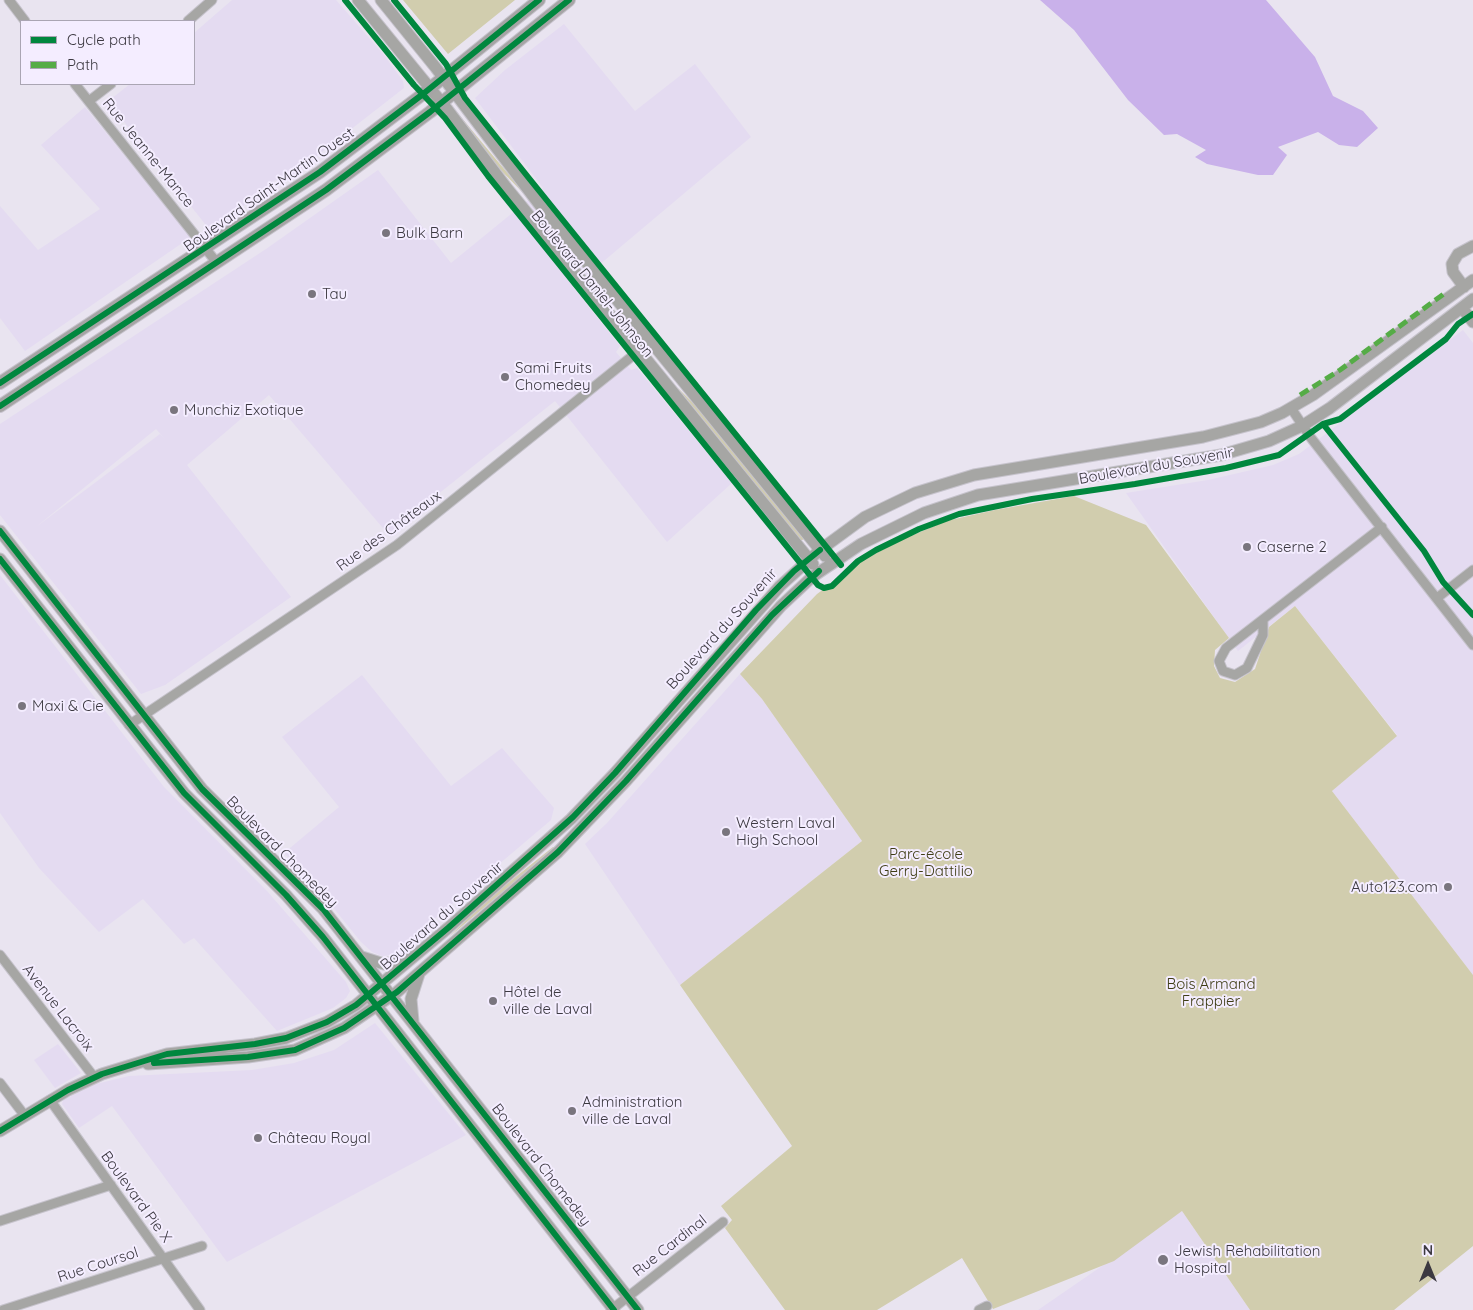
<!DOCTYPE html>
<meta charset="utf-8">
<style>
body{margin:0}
#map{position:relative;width:1473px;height:1310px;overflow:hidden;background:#e9e4f0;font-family:Quicksand,sans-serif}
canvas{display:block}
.legend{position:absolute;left:20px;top:20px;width:175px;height:65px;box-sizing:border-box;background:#f4edff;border:1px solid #aaa5b3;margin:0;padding:6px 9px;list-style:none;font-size:15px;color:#3c3941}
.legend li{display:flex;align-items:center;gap:10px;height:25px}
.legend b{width:25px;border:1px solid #aaa5b3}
.north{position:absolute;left:1403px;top:1240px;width:50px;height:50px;-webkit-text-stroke:4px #f4edff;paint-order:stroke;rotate:0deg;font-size:14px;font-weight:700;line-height:20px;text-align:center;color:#3c3941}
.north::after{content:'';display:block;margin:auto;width:18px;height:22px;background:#3c3941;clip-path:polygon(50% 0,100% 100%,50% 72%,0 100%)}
</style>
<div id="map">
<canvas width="1473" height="1310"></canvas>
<ul class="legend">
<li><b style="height:6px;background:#00873e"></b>Cycle path</li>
<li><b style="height:6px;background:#55ac46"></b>Path</li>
</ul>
<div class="north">N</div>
</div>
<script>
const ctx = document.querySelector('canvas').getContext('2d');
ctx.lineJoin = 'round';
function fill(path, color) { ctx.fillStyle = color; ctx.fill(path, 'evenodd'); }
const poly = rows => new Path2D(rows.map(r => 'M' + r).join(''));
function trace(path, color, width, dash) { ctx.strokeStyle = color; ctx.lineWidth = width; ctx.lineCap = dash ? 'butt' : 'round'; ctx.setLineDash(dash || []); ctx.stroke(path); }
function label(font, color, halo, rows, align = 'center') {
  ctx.font = font + ' Quicksand,sans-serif'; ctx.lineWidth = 4; ctx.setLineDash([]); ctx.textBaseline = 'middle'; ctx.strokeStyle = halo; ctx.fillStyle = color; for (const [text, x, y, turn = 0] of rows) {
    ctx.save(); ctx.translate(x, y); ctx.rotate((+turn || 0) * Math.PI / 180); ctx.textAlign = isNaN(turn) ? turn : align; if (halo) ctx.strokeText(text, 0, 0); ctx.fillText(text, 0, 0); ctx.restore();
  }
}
fill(poly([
 [232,0,336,0,384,55,403,81,404,88,282,183,276,180,257,192,258,196,209,229,110,104,111,99,130,84,194,84,194,33],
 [564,24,635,111,695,64,751,137,573,287,620,346,616,352,631,370,637,368,732,483,667,542,555,401,388,534,269,395,187,465,291,597,165,685,141,694,0,515,0,424,266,249,378,170,451,263,543,188,475,98,505,70],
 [156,429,165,439,160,434,36,527],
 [85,107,191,237,25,351,0,318,0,206,38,250,100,209,41,145],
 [1463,330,1473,343,1473,975,1332,791,1397,735,1295,606,1238,651,1126,493,1208,480,1273,465,1299,454],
 [0,575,164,787,267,891,346,982,350,991,346,998,333,1008,277,1031,194,938,184,944,143,899,99,932,39,868,0,813],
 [740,674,762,699,862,841,680,985,585,844,607,823],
 [362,675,451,786,502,748,554,808,551,820,392,955,382,956,372,952,361,942,319,890,284,853,339,807,282,737],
 [375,1023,466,1135,227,1262,112,1106,79,1128,62,1104,63,1100,96,1084,129,1076,252,1070,294,1063,334,1050],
 [58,1044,81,1073,55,1088,34,1060],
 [1182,1211,1250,1310,1038,1310]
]), '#e4dbf1');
fill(poly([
 [403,0,515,0,448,54],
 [456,111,489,151,531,201,487,156],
 [550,224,599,285,546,228],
 [677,387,703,413,805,538,801,541],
 [1074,496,1146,525,1229,638,1215,650,1214,666,1220,678,1235,682,1255,669,1269,627,1295,606,1397,736,1332,791,1473,975,1473,1246,1394,1310,1250,1310,1182,1211,1114,1261,993,1309,962,1258,877,1310,785,1310,725,1228,732,1220,721,1206,792,1146,680,985,862,841,762,699,740,674,817,594,863,560,899,541,946,521,995,510],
 [553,847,555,848,449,937,483,903]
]), '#d1cdae');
fill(poly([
 [1040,0,1266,0,1315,57,1333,96,1363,111,1378,128,1357,147,1339,145,1318,132,1278,147,1287,155,1273,175,1258,175,1207,164,1195,157,1206,150,1177,134,1164,135,1128,100,1074,30]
]), '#c9b1ea');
const minor = poly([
 [9,0,25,21],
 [188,21,212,0],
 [75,84,217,263],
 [89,101,111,84],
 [1291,408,1311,438,1473,645],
 [1437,598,1473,570],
 [1263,620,1263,635,1247,668,1235,675,1223,671,1219,661,1226,648,1382,527],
 [129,725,397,545,651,341],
 [0,955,94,1077],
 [0,1083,25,1116],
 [50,1100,200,1310],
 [0,1221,111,1185],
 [3,1310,202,1246],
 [611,1310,723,1222],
 [979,1310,987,1306]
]);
const tertiary = poly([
 [358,0,447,109,506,187,813,564],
 [381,0,436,68,539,204,825,556],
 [1464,287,1453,272,1452,264,1458,254,1473,246],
 [1462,308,1473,322],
 [0,531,202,789,323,909,638,1310],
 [0,559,184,793,286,895,323,937,614,1310],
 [362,957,384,964,408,958],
 [413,1021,411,999,419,974],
 [148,1064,248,1057,295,1050,344,1028,397,992,558,852,626,781,781,606,812,577,861,544,924,513,978,495,1221,455,1269,441,1302,426,1330,408,1473,299],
 [0,1131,68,1090,102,1074,167,1054,255,1044,286,1038,327,1022,356,1005,448,928,571,819,615,773,780,586,820,550,865,517,915,493,974,475,1203,437,1261,422,1282,413,1313,395,1473,280]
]);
const secondary = poly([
 [0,383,320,172,423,94,539,0],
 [0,406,326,190,430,112,569,0]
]);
trace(minor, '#c6c3cc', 11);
trace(tertiary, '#c6c3cc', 13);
trace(secondary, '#c6c3cc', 14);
trace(minor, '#a6a6a4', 9);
trace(tertiary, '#a6a6a4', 11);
trace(secondary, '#a6a4a5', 12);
trace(poly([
 [1300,395,1340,370,1445,293]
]), '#55ac46', 5, [10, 5]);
trace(poly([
 [345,0,414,85,445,118,488,176,818,585,824,588,832,586,858,561,876,550,919,529,959,514,1032,499,1135,484,1226,468,1279,455,1323,424,1340,419,1446,339,1458,324,1473,314],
 [394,0,446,64,465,98,528,177,841,565],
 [0,383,320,172,423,94,539,0],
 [0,406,326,190,430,112,569,0],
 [1323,424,1424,551,1443,582,1473,615],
 [0,531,202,789,323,909,638,1310],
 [0,559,184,793,286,895,323,937,614,1310],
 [154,1063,248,1057,295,1050,344,1028,397,992,558,852,626,781,772,615,819,571],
 [0,1131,68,1090,102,1074,167,1054,255,1044,286,1038,327,1022,356,1005,448,928,573,817,615,773,756,610,794,571,820,550]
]), '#00873e', 6);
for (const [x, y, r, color] of [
 [386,233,5,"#79757e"],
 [312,294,5,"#79757e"],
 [505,377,5,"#79757e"],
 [174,410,5,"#79757e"],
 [1247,547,5,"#79757e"],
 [22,706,5,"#79757e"],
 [726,832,5,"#79757e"],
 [1448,887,5,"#79757e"],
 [493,1001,5,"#79757e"],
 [572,1111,5,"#79757e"],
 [258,1138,5,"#79757e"],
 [1163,1260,6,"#79757e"]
]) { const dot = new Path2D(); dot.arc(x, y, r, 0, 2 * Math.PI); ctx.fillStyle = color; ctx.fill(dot); trace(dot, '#f4edff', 2); }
label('15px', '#3c3941', '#f4edff', [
 ["Rue Jeanne-Mance",148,153,51],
 ["Boulevard Saint-Martin Ouest",269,190,-35],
 ["Boulevard Daniel-Johnson",592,284,51],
 ["Boulevard du Souvenir",1156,466,-10],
 ["Rue des Châteaux",389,531,-36],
 ["Boulevard du Souvenir",722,629,-48],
 ["Boulevard Chomedey",282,852,45],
 ["Boulevard du Souvenir",442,916,-41],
 ["Avenue Lacroix",58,1008,52],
 ["Boulevard Chomedey",541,1165,52],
 ["Boulevard Pie X",136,1197,54],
 ["Rue Cardinal",670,1246,-38],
 ["Rue Coursol",98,1265,-18]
]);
label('15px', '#3c3941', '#f4edff', [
 ["Bulk Barn",396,233],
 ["Tau",322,294],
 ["Sami Fruits",515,368],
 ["Chomedey",515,385],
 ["Munchiz Exotique",184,410],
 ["Caserne 2",1257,547],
 ["Maxi & Cie",32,706],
 ["Western Laval",736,823],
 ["High School",736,840],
 ["Auto123.com",1438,887,"right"],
 ["Hôtel de",503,992],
 ["ville de Laval",503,1009],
 ["Administration",582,1102],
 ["ville de Laval",582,1119],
 ["Château Royal",268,1138],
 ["Jewish Rehabilitation",1174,1251],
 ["Hospital",1174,1268]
], 'left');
label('15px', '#3f3d16', '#f4edff', [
 ["Parc-école",926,854],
 ["Gerry-Dattilio",926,871],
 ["Bois Armand",1211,984],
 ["Frappier",1211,1001]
]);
</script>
